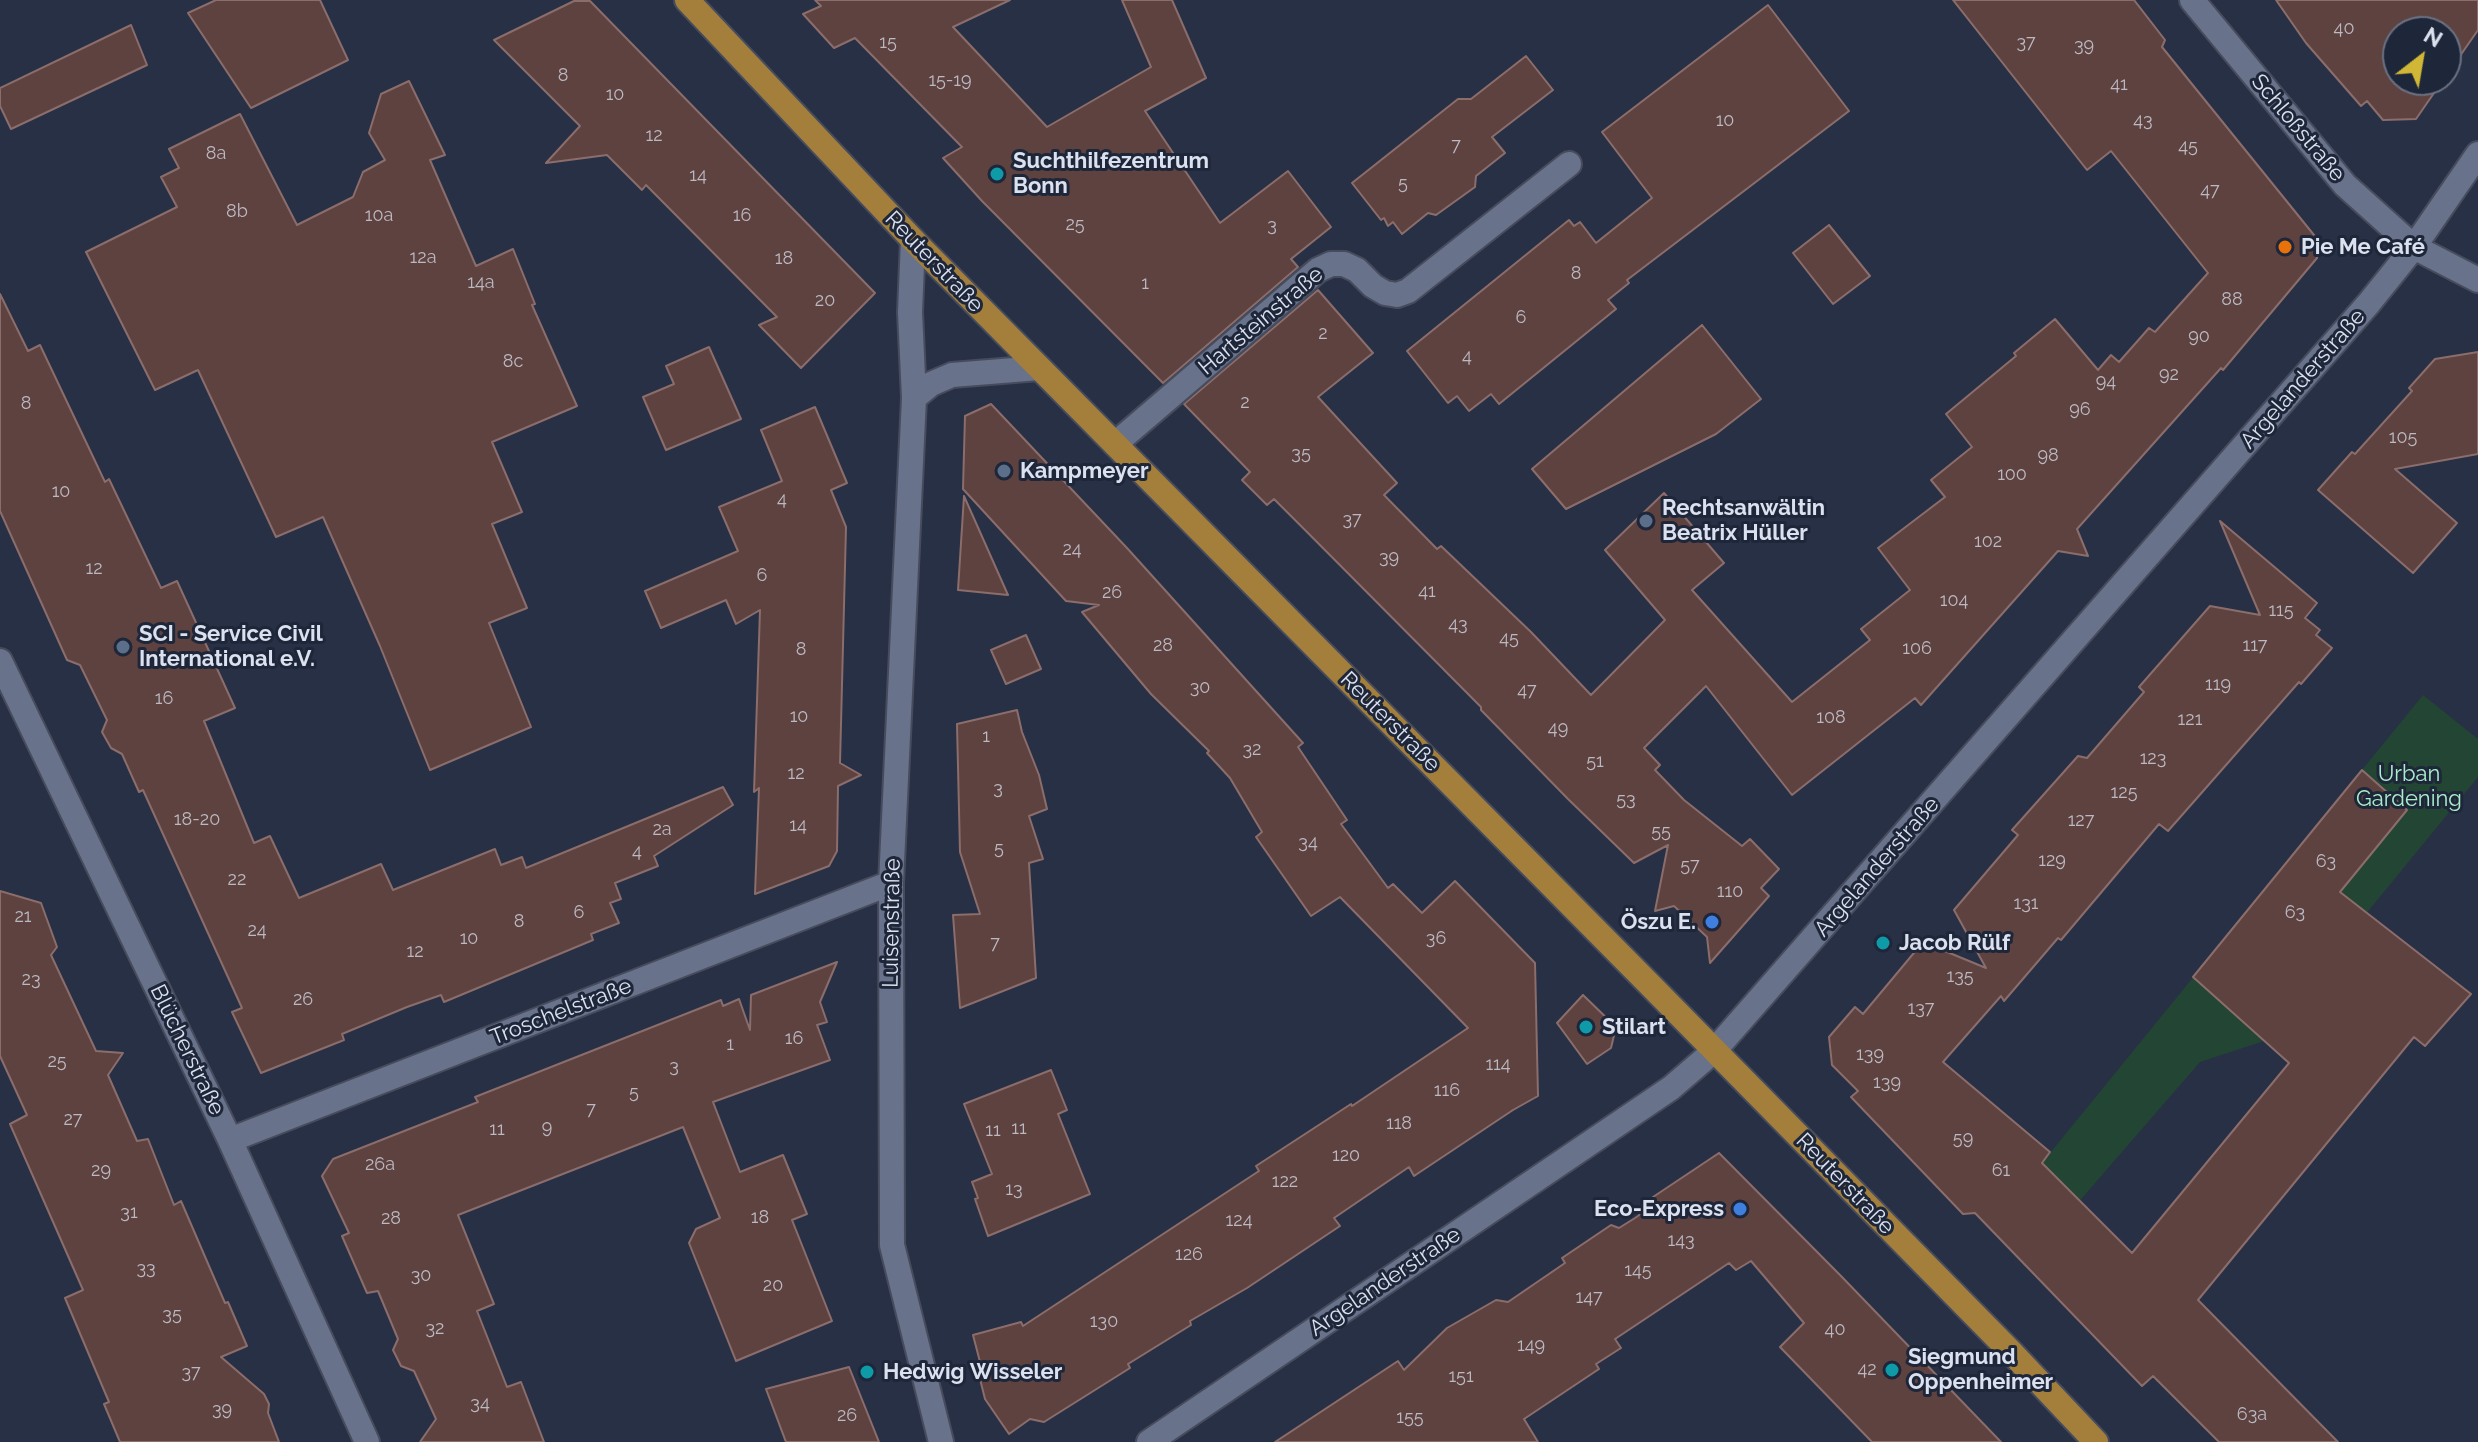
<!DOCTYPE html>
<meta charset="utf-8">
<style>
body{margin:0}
#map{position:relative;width:2478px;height:1442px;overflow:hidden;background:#283045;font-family:Raleway,sans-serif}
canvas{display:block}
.north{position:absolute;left:2382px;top:16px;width:80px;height:80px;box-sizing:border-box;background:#1e263a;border:2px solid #6a7182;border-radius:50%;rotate:31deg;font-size:22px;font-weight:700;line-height:32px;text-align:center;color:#dbe1ee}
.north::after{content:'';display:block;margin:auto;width:28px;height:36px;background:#d0b736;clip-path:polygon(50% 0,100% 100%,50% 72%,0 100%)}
</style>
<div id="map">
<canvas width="2478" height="1442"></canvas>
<div class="north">N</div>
</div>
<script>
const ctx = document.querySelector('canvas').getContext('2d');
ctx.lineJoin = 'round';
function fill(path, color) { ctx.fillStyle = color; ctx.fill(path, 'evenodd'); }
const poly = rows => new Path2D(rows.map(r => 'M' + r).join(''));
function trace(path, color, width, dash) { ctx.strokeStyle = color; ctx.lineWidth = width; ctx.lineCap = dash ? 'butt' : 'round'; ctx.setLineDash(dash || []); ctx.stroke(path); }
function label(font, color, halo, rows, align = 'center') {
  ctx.font = font + ' Raleway,sans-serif'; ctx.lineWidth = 6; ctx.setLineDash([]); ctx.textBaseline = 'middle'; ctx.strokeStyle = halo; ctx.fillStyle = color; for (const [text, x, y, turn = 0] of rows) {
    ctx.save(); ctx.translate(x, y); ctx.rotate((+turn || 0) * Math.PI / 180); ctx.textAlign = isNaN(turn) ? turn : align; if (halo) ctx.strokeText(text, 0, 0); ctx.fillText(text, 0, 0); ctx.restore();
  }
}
fill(poly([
 [2423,695,2478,739,2478,777,2261,1042,2200,1062,2024,1265,1989,1228]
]), '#234534');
const building = poly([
 [216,0,320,0,348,60,251,108,188,13,216,0],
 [815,0,1010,0,953,27,1047,127,1151,67,1122,0,1172,0,1206,78,1145,111,1220,223,1288,171,1331,227,1291,259,1298,267,1163,383,982,201,943,158,962,147,855,38,834,48,803,14,821,6,815,0],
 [1953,0,2134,0,2165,40,2162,47,2318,240,2317,258,2223,370,2221,368,2077,529,2088,556,2058,551,1921,705,1915,698,1792,795,1706,686,1644,748,1660,765,1655,770,1684,800,1742,846,1750,839,1779,869,1761,888,1769,896,1710,963,1707,937,1674,906,1655,911,1668,845,1634,863,1568,799,1481,710,1481,707,1304,529,1274,499,1267,505,1242,480,1250,472,1184,404,1318,290,1373,353,1318,397,1397,483,1384,495,1437,549,1441,546,1531,632,1591,695,1665,620,1605,550,1664,493,1724,563,1692,590,1792,702,1870,640,1861,629,1910,590,1878,548,1945,497,1931,480,1972,447,1946,414,2016,356,2014,353,2055,319,2098,370,2111,355,2119,362,2149,328,2155,332,2208,273,2111,151,2087,170,1953,0],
 [2276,0,2478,0,2478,30,2446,76,2446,32,2398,32,2398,80,2443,80,2416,119,2383,120,2367,101,2361,106,2306,43,2276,0],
 [574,1,590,1,875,293,801,368,759,325,777,317,646,185,642,190,607,155,546,163,580,126,494,40,574,1],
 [1768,5,1849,111,1627,280,1629,283,1608,300,1616,309,1499,404,1491,394,1469,411,1457,396,1448,403,1407,351,1569,220,1574,226,1580,222,1596,243,1652,198,1602,132,1768,5],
 [131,25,147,65,11,129,0,106,0,88,131,25],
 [1526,56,1553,90,1492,137,1505,153,1476,176,1475,187,1436,215,1428,213,1402,234,1393,222,1388,226,1384,218,1381,220,1352,183,1458,99,1471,99,1526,56],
 [409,81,445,155,430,160,476,266,513,249,535,304,532,305,577,406,492,442,522,512,492,524,527,608,489,623,531,727,430,770,380,646,323,517,276,537,198,370,155,390,86,252,177,207,161,177,179,168,169,149,240,114,297,225,353,197,363,172,385,160,369,133,381,94,409,81],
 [1829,225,1870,276,1833,304,1793,253,1829,225],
 [0,294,28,351,40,345,105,482,109,479,161,588,177,581,235,708,204,721,254,843,270,836,299,898,381,864,393,890,495,849,501,865,522,857,526,868,723,787,733,805,654,856,658,866,615,883,621,899,610,903,619,923,591,934,593,940,444,1002,441,995,407,1007,342,1034,344,1040,261,1073,232,1012,242,1008,143,790,139,792,122,754,111,748,102,732,107,720,80,665,67,660,0,511,0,294],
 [1702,325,1761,399,1716,434,1566,509,1532,469,1702,325],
 [709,347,741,419,666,450,643,397,674,384,666,366,709,347],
 [2478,352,2478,454,2395,469,2457,523,2413,573,2318,490,2352,452,2355,454,2412,391,2409,388,2435,359,2478,352],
 [991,404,1127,548,1303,743,1298,747,1347,820,1341,824,1388,888,1393,884,1422,913,1455,881,1535,963,1538,1096,1513,1110,1414,1176,1409,1167,1334,1218,1340,1226,1247,1288,1190,1321,1191,1325,1128,1364,1130,1368,1044,1422,1030,1419,1009,1434,985,1399,976,1363,980,1362,973,1335,1021,1322,1023,1326,1259,1171,1256,1166,1351,1104,1352,1106,1468,1028,1340,897,1311,916,1256,837,1262,832,1230,778,1207,753,1209,751,1151,694,1082,612,1099,605,1066,601,963,489,965,416,991,404],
 [815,407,847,483,831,490,846,527,840,763,861,775,838,786,837,851,829,866,755,894,759,788,754,792,760,610,736,624,726,600,661,628,645,591,738,551,719,507,782,481,761,430,815,407],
 [964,496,1008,595,958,590,964,496],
 [2220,521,2317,603,2305,618,2320,630,2316,635,2332,648,2301,684,2299,682,2168,831,2159,824,2061,940,2058,938,2004,1001,2001,996,1943,1062,2050,1152,2042,1163,2132,1253,2289,1063,2193,977,2362,770,2407,810,2340,892,2471,994,2425,1046,2414,1037,2198,1300,2338,1442,2219,1442,2153,1376,2142,1386,1975,1213,1963,1214,1851,1097,1858,1091,1832,1065,1829,1037,1855,1007,1863,1014,1923,942,1986,968,1954,910,2018,835,2012,830,2078,756,2087,758,2144,692,2139,687,2210,606,2260,615,2220,521],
 [1026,635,1041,669,1006,684,991,650,1026,635],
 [1017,710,1022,732,1039,775,1047,809,1029,816,1043,859,1029,863,1036,978,960,1008,953,915,980,914,960,852,957,724,1017,710],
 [0,891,41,903,57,947,51,955,96,1051,123,1053,108,1075,137,1141,148,1139,174,1205,181,1201,225,1303,228,1302,247,1346,221,1357,264,1394,269,1404,268,1413,279,1442,120,1442,104,1404,109,1402,65,1298,83,1290,10,1124,27,1115,0,1056,0,891],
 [837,962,820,1002,827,1022,817,1025,830,1060,713,1102,740,1172,783,1155,807,1214,792,1220,832,1321,736,1361,689,1243,696,1229,720,1218,683,1127,458,1215,494,1304,477,1311,507,1387,521,1382,544,1442,420,1442,436,1419,414,1371,401,1366,393,1350,398,1339,378,1291,367,1293,342,1236,349,1233,322,1176,333,1159,478,1102,475,1097,721,1000,723,1006,739,999,750,1030,751,995,837,962],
 [1583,995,1616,1027,1611,1048,1587,1064,1557,1023,1583,995],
 [1051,1070,1067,1110,1058,1114,1090,1194,988,1236,975,1199,978,1198,972,1182,992,1174,964,1104,1051,1070],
 [1719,1153,1841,1276,2001,1442,1872,1442,1780,1347,1804,1323,1751,1261,1736,1270,1729,1263,1615,1339,1621,1348,1596,1364,1599,1369,1524,1419,1538,1442,1275,1442,1398,1361,1404,1370,1447,1328,1496,1300,1508,1302,1565,1263,1562,1258,1611,1225,1619,1228,1635,1218,1652,1206,1653,1197,1719,1153],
 [849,1367,879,1442,786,1442,766,1389,849,1367]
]);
fill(building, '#5d4240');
trace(building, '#8b6d6b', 2);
const minor = poly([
 [2192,0,2345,185,2414,247,2478,280],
 [913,240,910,312,914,398,891,883,892,1245,941,1442],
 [914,398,931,384,952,375,1039,368],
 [1115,444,1318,270,1331,264,1344,264,1357,270,1373,286,1385,293,1397,295,1408,291,1569,164],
 [0,661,230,1140,367,1442],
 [230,1140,891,883],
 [1149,1442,1671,1088,1714,1051,2369,303,2414,247,2478,154]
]);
const major = poly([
 [687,0,913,240,1660,995,2011,1352,2096,1442]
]);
trace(minor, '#464c5d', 28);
trace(major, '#464c5d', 28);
trace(minor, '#68728a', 24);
trace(major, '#a37f3b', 24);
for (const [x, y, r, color] of [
 [997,174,8,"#0f9aa8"],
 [2285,247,8,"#e8710a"],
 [1004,471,8,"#5c6f8a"],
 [1646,521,8,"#5c6f8a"],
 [123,647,8,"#5c6f8a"],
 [1712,922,8,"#3f7fe0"],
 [1883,943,8,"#0f9aa8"],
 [1586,1027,8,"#0f9aa8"],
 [1740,1209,8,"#3f7fe0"],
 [1892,1370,8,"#0f9aa8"],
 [867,1372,8,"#0f9aa8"]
]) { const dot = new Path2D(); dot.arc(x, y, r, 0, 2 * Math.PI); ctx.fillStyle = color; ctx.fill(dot); trace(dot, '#1e263a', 3); }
label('18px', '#bcb9c2', null, [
 ["40",2344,29],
 ["15",888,43],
 ["37",2026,43],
 ["39",2084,46],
 ["8",563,76],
 ["15-19",950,81],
 ["41",2119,85],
 ["10",615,95],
 ["10",1725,121],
 ["43",2143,121],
 ["12",654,136],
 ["7",1456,146],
 ["45",2188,147],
 ["8a",216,154],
 ["14",698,176],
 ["5",1403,184],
 ["47",2210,191],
 ["8b",237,212],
 ["10a",379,216],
 ["16",742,216],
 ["25",1075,225],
 ["3",1272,226],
 ["12a",423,258],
 ["18",784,259],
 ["8",1576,274],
 ["14a",481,283],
 ["1",1145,284],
 ["88",2232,300],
 ["20",825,301],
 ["6",1521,318],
 ["2",1323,334],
 ["90",2199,337],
 ["4",1467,357],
 ["8c",513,362],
 ["92",2169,375],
 ["94",2106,382],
 ["2",1245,403],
 ["8",26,404],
 ["96",2080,410],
 ["105",2403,438],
 ["35",1301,454],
 ["98",2048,456],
 ["100",2012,475],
 ["10",61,492],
 ["4",782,500],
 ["37",1352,520],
 ["102",1988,542],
 ["24",1072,550],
 ["39",1389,558],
 ["12",94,569],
 ["6",762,576],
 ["41",1427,592],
 ["26",1112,593],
 ["104",1954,601],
 ["115",2281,611],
 ["43",1458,625],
 ["45",1509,639],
 ["28",1163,646],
 ["117",2255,646],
 ["106",1917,649],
 ["8",801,650],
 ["119",2218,685],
 ["30",1200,688],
 ["47",1527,691],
 ["16",164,699],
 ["10",799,717],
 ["108",1831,718],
 ["121",2190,720],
 ["49",1558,729],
 ["1",986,737],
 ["32",1252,750],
 ["123",2153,759],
 ["51",1595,762],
 ["12",796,774],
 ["3",998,789],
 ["125",2124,793],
 ["53",1626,800],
 ["18-20",197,820],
 ["127",2081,821],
 ["14",798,826],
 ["2a",662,830],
 ["55",1661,832],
 ["34",1308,843],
 ["5",999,849],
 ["4",637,852],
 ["129",2052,861],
 ["63",2326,862],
 ["57",1690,866],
 ["22",237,880],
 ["110",1730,892],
 ["131",2026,904],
 ["6",579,913],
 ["63",2295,913],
 ["21",23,917],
 ["8",519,922],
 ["24",257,931],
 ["10",469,939],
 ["36",1436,939],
 ["7",995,944],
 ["12",415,952],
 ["135",1960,977],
 ["23",31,980],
 ["26",303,1000],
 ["137",1921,1009],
 ["16",794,1039],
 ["1",730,1045],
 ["139",1870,1055],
 ["25",57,1062],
 ["114",1498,1065],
 ["3",674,1067],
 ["139",1887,1083],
 ["116",1447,1091],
 ["5",634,1093],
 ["7",591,1110],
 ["27",73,1120],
 ["118",1399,1124],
 ["9",547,1128],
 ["11",1019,1129],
 ["11",497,1130],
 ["11",993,1131],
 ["59",1963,1139],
 ["120",1346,1156],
 ["26a",380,1165],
 ["29",101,1171],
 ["61",2001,1171],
 ["122",1285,1182],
 ["13",1014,1190],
 ["31",129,1213],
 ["18",760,1218],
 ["28",391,1219],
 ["124",1239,1221],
 ["143",1681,1241],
 ["126",1189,1255],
 ["33",146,1269],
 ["145",1638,1271],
 ["30",421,1276],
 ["20",773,1286],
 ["147",1589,1298],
 ["35",172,1315],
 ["130",1104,1322],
 ["32",435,1329],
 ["40",1835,1330],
 ["149",1531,1346],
 ["42",1867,1370],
 ["37",191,1373],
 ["151",1461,1377],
 ["34",480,1404],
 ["39",222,1410],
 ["63a",2252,1415],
 ["26",847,1416],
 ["155",1410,1418]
]);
label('22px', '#dbe1ee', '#1e263a', [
 ["Schloßstraße",2298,128,50],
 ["Reuterstraße",934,262,46],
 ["Hartsteinstraße",1261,321,-40],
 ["Argelanderstraße",2303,379,-49],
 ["Reuterstraße",1390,722,45],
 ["Argelanderstraße",1877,867,-49],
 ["Luisenstraße",892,923,-89],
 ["Troschelstraße",561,1012,-21],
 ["Blücherstraße",187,1050,64],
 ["Reuterstraße",1845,1184,46],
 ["Argelanderstraße",1385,1282,-34]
]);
label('bold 22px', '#dbe1ee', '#1e263a', [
 ["Suchthilfezentrum",1013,161],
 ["Bonn",1013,186],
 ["Pie Me Café",2301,247],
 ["Kampmeyer",1020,471],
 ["Rechtsanwältin",1662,508],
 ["Beatrix Hüller",1662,533],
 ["SCI - Service Civil",139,634],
 ["International e.V.",139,659],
 ["Öszu E.",1696,922,"right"],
 ["Jacob Rülf",1899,943],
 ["Stilart",1602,1027],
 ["Eco-Express",1724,1209,"right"],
 ["Siegmund",1908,1357],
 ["Oppenheimer",1908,1382],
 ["Hedwig Wisseler",883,1372]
], 'left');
label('22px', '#aaeec9', '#1e263a', [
 ["Urban",2409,774],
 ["Gardening",2409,799]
]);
</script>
